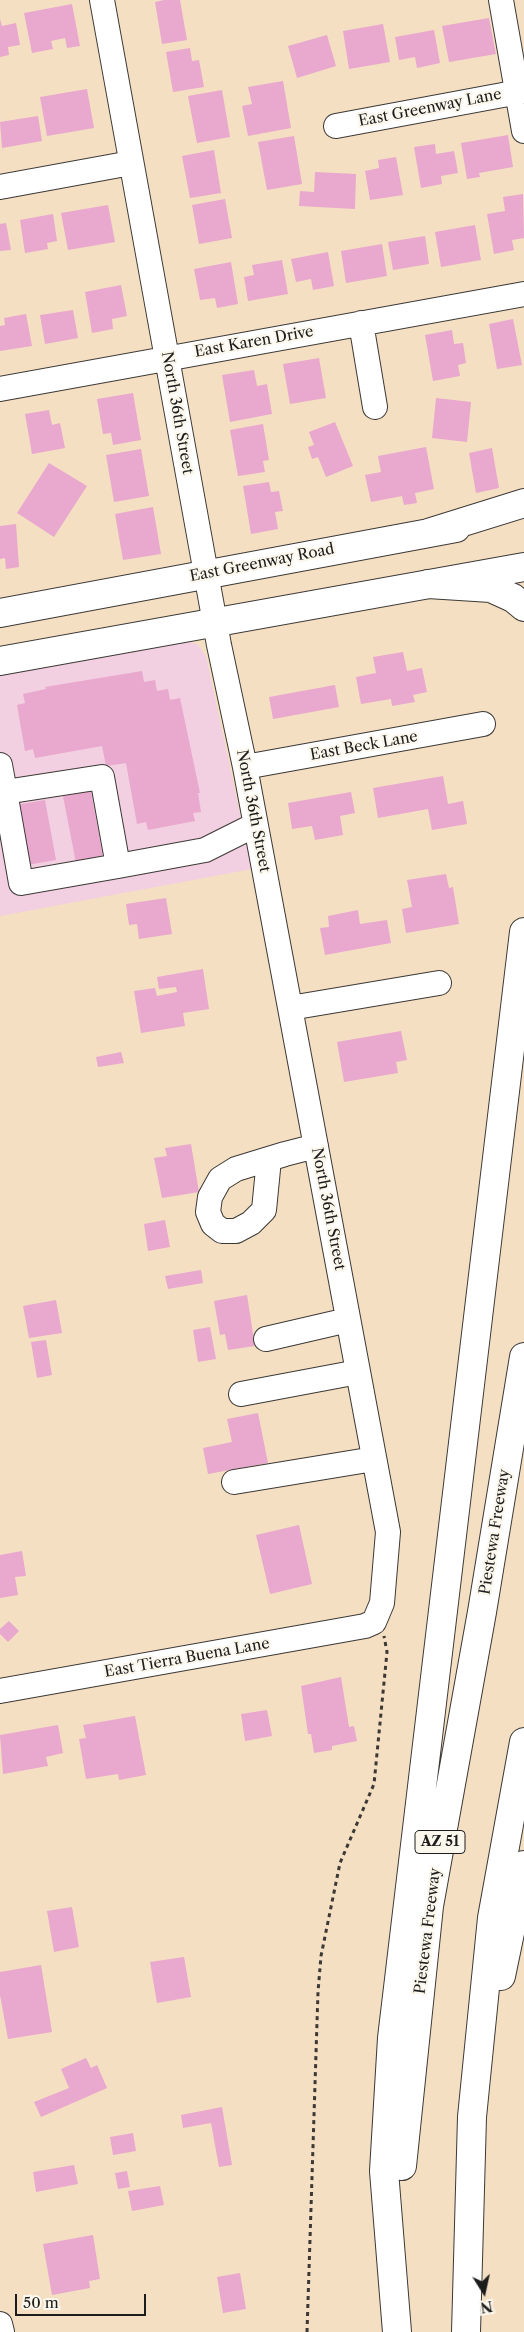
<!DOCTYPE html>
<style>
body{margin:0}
#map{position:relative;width:524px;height:2332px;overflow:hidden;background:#f4dfc3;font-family:"Libre Caslon Text",serif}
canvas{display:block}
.north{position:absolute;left:459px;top:2267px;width:50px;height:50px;-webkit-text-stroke:4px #fbf7ec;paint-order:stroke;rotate:170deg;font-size:14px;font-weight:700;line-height:20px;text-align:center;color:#1c1c1c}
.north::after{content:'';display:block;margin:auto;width:18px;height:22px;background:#1c1c1c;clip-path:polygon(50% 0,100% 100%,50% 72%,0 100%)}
.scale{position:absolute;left:15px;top:2294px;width:131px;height:22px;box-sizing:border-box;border:2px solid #1c1c1c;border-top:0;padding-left:6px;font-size:15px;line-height:18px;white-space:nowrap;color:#1c1c1c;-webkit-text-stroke:4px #fbf7ec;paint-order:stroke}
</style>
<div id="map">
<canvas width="524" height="2332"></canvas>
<div class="north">N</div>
<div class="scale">50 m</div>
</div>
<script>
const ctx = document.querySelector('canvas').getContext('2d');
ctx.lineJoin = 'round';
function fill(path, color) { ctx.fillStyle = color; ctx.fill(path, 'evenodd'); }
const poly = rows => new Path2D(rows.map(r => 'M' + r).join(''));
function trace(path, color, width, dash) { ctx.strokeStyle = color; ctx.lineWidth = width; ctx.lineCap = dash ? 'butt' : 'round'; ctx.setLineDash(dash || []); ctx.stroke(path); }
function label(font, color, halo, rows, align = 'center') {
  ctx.font = font + ' "Libre Caslon Text",serif'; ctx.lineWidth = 4.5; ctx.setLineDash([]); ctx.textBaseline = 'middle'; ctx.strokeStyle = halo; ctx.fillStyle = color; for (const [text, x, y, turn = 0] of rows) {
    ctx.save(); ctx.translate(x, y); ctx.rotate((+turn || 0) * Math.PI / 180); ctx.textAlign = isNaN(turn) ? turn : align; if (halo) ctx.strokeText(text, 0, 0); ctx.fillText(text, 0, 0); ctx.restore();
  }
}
fill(poly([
 [177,639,197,644,206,656,252,869,0,916,0,673]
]), '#f2cfe1');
fill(poly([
 [164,0,180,0,187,40,162,44,155,2],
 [72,4,80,46,67,48,65,38,51,41,53,49,32,53,24,13],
 [489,18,496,54,449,62,442,26],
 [0,19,2,26,16,23,20,45,8,47,9,55,0,57],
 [383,24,390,62,349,69,343,31],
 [434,30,440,63,417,68,415,57,399,60,395,37],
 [327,35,336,66,297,78,288,46],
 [190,48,192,61,199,60,204,87,173,92,166,52],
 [283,81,291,128,248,136,242,106,252,104,248,87],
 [87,89,94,128,47,136,40,97],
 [222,90,230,137,197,143,188,96],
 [38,116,42,141,2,148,0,122],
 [508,135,513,167,479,173,480,177,467,179,461,143],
 [294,136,302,184,267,190,258,142],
 [435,144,436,154,454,151,458,173,441,176,442,184,421,188,414,147],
 [214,150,221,193,190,198,182,156],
 [396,157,403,195,370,200,365,171,379,168,378,160],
 [315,172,356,174,355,209,299,206,300,191,314,192],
 [523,194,524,238,512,240,514,250,494,254,487,214,505,211,503,197],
 [225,199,232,238,199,244,192,205],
 [108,205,115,242,68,250,61,213],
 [53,214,57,241,47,243,48,249,25,253,20,220],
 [6,223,11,250,0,251,0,224],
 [475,225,481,260,441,267,435,232],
 [425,236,429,264,393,270,388,242],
 [382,244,387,276,346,283,341,251],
 [328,252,334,286,313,290,311,279,296,282,291,259],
 [282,260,288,294,248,301,244,277,254,275,252,265],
 [231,262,238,304,217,308,215,298,200,300,194,269],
 [121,285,127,316,112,319,113,329,92,333,85,292],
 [73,310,78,338,45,344,40,315],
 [26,314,32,346,0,351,0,326,5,325,4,318],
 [513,319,522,365,497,369,489,324],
 [452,330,454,344,463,343,466,363,458,365,460,376,433,381,425,335],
 [319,358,326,398,290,404,283,364],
 [254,370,257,386,267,384,272,414,230,422,222,375],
 [133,393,141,440,113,445,111,433,103,434,97,399],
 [436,398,471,402,467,442,432,438],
 [49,410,52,425,60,423,65,448,32,454,25,414],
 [335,422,353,466,326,477,318,457,312,459,308,447,314,445,309,432],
 [263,424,269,460,263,461,265,472,238,476,230,430],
 [426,447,434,489,415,493,417,503,404,505,402,496,371,502,365,475,381,472,378,456],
 [492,448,499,488,476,493,469,453],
 [141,449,149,496,114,502,106,455],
 [49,463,87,486,54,537,17,513],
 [269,482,271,492,279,491,283,511,275,512,278,529,251,534,243,486],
 [153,507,161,554,123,560,115,514],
 [16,524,19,567,6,569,5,558,0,559,0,526],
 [403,652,407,671,422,668,427,692,413,695,415,702,392,706,391,699,361,704,356,677,376,673,373,657],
 [142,671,144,682,155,680,157,691,168,689,170,700,180,698,200,793,198,793,201,812,193,813,195,821,148,830,146,822,137,824,126,763,106,766,102,746,35,758,33,749,25,751,17,705,25,703,23,694,46,689,45,687],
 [335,685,339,707,273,719,269,697],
 [443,776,448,804,463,801,467,824,432,830,428,809,378,818,373,788],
 [91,791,103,858,76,863,63,796],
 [351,792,355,813,340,816,343,835,315,840,312,826,292,829,288,803],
 [45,800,56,860,27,865,16,805],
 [446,874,449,888,453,887,459,924,406,933,402,909,412,907,407,880],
 [166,898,172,934,139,939,137,924,129,925,126,904],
 [358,910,360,924,387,920,391,943,325,955,320,928,329,927,328,916],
 [203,969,209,1009,183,1013,185,1026,141,1033,134,991,155,988,157,996,177,992,176,987,159,989,157,977],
 [401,1031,407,1060,396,1062,398,1073,344,1082,337,1042],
 [121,1052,124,1063,98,1067,96,1057],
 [191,1144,199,1192,162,1198,154,1158,167,1156,165,1148],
 [165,1220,170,1247,148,1251,144,1224],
 [201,1270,203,1283,168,1289,165,1276],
 [247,1295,255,1346,228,1350,225,1334,220,1335,214,1301],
 [56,1300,62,1333,29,1338,23,1306],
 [210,1327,216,1359,198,1362,193,1330],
 [46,1340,52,1375,37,1378,31,1342],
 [258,1413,268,1463,208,1474,203,1448,232,1442,227,1419],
 [299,1525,312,1584,270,1594,256,1535],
 [22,1551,26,1576,15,1577,18,1595,0,1598,0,1555],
 [9,1621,19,1631,8,1642,0,1634,0,1629],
 [341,1677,349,1727,354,1726,357,1741,332,1746,332,1750,314,1753,311,1734,308,1734,301,1686],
 [267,1710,272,1736,245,1741,241,1714],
 [135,1716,146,1775,119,1780,118,1774,86,1779,79,1739,86,1738,83,1725],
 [58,1725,63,1753,46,1757,48,1766,3,1774,0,1735],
 [72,1907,79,1947,54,1952,47,1911],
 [184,1957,191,1997,157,2003,150,1962],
 [41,1965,52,2032,8,2039,0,1995,0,1972],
 [86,2058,91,2068,97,2065,107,2088,41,2117,34,2102,69,2088,61,2069],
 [222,2107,232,2165,219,2167,211,2123,183,2128,181,2115],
 [133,2133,136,2151,113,2155,110,2137],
 [74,2165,78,2184,36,2192,33,2172],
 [127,2171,130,2187,118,2189,115,2173],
 [160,2186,164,2205,132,2211,128,2191],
 [93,2235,100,2279,89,2281,90,2288,52,2295,43,2244],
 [240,2273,246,2309,223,2313,217,2277]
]), '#e9a8cd');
const minor = poly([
 [501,0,524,131],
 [336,126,524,91],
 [0,187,131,163],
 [361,323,375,407],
 [0,389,524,294],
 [0,765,5,792,21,883,118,866,102,777,5,792],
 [245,767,483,724],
 [118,866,205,850,255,825],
 [290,1008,439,983],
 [269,1159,264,1210,251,1223,236,1231,222,1231,213,1224,208,1212,210,1197,220,1179,236,1169,285,1154,316,1146],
 [266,1339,348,1320],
 [241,1394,358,1372],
 [234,1482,374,1459],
 [0,1691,365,1626,374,1622,382,1603,388,1532,245,767,219,645,102,0],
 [0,2324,2,2332]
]);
const major = poly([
 [0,613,456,528],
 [0,661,524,567]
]);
const highway = poly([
 [431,532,524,503],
 [428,584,491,588,513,598,524,607],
 [501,1976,524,1865],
 [402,2166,429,1906,482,1612,524,1357],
 [397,2332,384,2171,392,2038,524,932],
 [466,2332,472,2117,492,1918,524,1742]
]);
trace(minor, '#3c3935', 26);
trace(major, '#3c3935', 30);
trace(highway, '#3c3935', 30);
trace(poly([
 [307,2332,318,1992,321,1956,340,1863,374,1784,387,1652,384,1636]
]), '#3c3935', 3, [4, 4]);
trace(minor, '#fff', 24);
trace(major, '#fff', 28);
trace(highway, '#fff', 28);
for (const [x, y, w] of [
 [440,1842,50]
]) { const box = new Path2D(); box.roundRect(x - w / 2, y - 11.5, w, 23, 4); ctx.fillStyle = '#fbf7ec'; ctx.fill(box); trace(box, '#1c1c1c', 1); }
label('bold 14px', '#1c1c1c', null, [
 ["AZ 51",440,1842]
]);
label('15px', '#1c1c1c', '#fbf7ec', [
 ["East Greenway Lane",430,108,-11],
 ["East Karen Drive",254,342,-10],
 ["North 36th Street",177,413,80],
 ["East Greenway Road",262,563,-11],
 ["East Beck Lane",364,746,-10],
 ["North 36th Street",253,811,79],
 ["North 36th Street",328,1209,79],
 ["Piestewa Freeway",495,1532,-81],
 ["East Tierra Buena Lane",187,1658,-10],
 ["Piestewa Freeway",428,1931,-83]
]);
</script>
